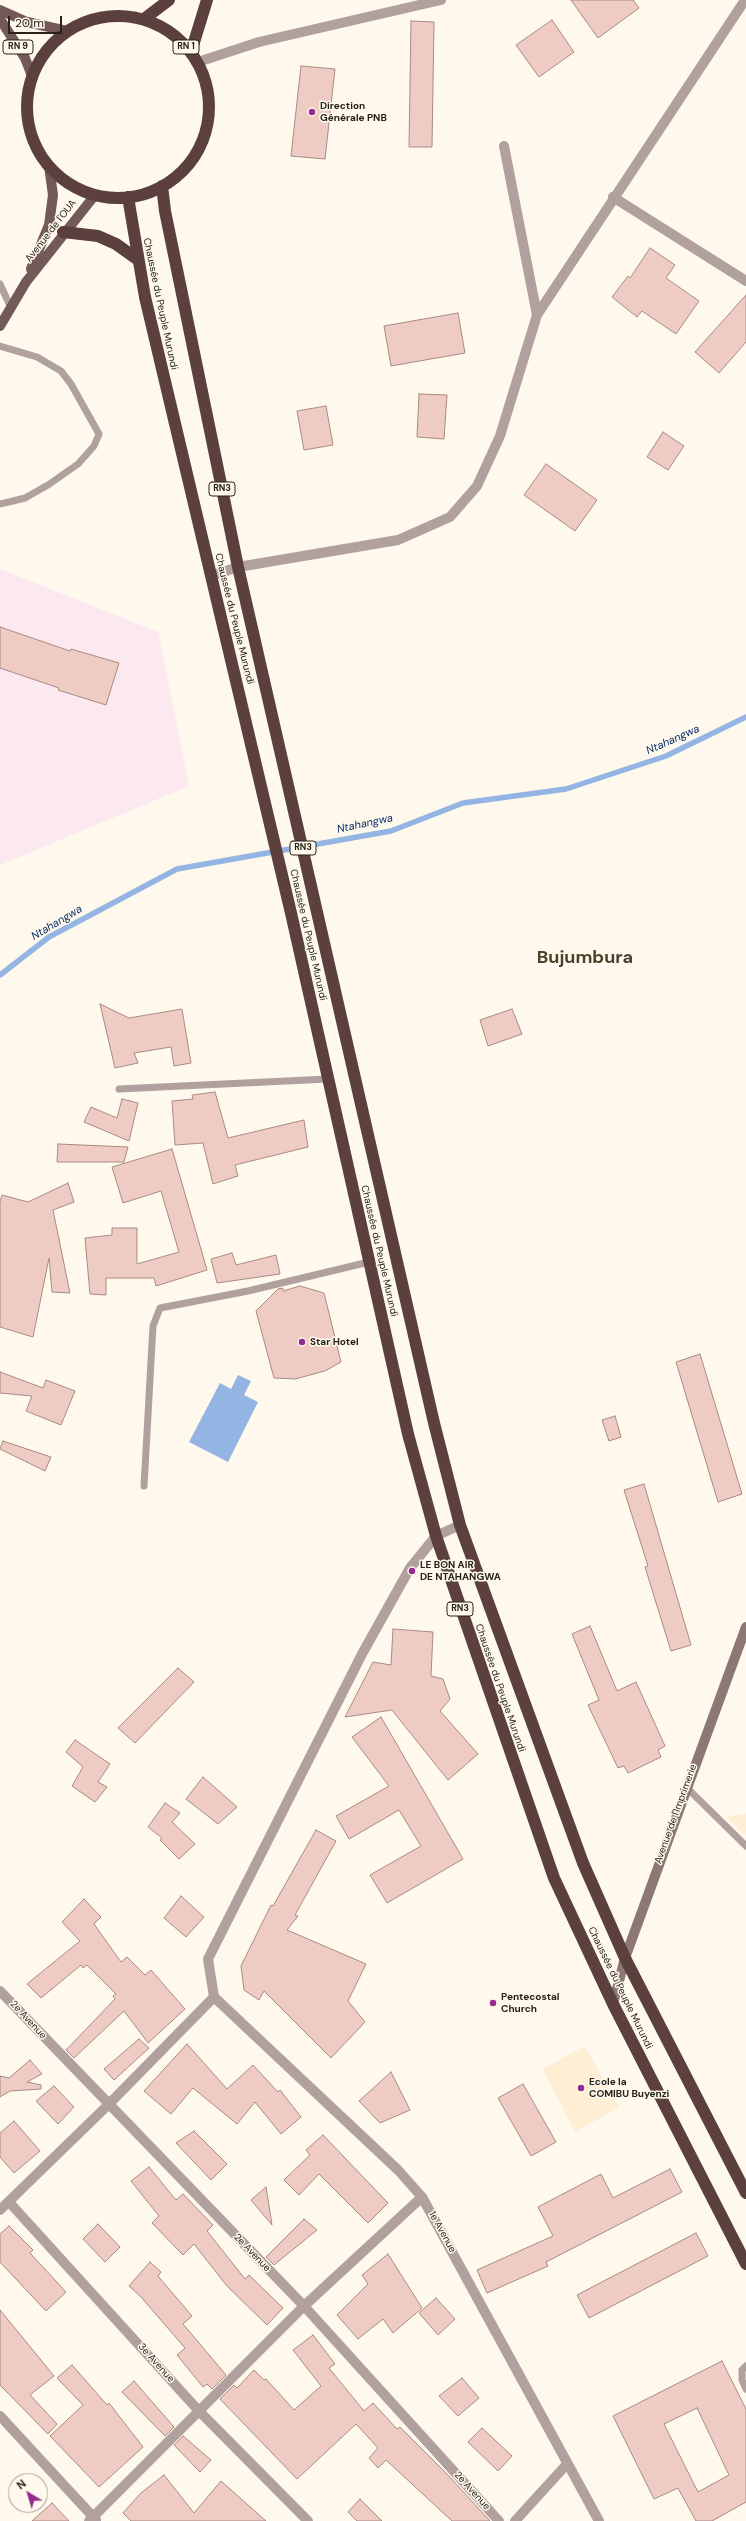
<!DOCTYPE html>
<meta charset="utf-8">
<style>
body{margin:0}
#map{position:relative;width:746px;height:2521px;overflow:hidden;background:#fef8ed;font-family:"DM Sans",sans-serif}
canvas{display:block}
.north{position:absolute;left:8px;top:2473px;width:40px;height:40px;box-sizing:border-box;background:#fef8ed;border:1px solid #a8a298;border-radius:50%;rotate:322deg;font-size:11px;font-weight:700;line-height:16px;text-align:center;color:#282218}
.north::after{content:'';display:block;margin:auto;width:14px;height:18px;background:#952b8e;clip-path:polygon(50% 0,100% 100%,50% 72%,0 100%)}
.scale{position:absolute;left:8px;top:16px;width:54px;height:18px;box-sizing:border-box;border:2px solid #282218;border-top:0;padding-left:5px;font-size:12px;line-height:14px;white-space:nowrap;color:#282218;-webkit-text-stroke:3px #fef8ed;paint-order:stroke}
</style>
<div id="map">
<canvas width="746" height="2521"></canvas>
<div class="north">N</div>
<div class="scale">20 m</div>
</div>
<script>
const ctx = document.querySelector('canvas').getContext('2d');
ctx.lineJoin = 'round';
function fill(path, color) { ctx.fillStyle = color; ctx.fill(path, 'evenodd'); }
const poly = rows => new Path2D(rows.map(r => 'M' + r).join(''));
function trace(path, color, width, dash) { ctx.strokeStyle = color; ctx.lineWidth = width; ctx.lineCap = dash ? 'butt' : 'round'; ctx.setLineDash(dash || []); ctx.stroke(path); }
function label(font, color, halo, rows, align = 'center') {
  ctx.font = font + ' "DM Sans",sans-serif'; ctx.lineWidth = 3; ctx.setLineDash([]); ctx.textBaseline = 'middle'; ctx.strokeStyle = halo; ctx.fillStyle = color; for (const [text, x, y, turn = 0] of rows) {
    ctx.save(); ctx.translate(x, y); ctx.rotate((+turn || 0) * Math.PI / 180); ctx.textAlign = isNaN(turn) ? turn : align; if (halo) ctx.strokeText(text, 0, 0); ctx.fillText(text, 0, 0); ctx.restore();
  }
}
fill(poly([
 [0,569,158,632,189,786,0,865]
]), '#fce8ef');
fill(poly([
 [746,1814,746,1837,727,1817],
 [585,2046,619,2107,575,2132,543,2069]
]), '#feeed3');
fill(poly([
 [238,1375,251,1381,244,1395,258,1402,228,1462,189,1442,220,1383,231,1389]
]), '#94b4e3');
trace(poly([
 [0,975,49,937,177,869,391,831,463,803,566,789,666,756,746,717]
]), '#94b4e3', 5.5);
const building = poly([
 [571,0,633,0,639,8,598,38,571,0],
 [552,20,574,52,539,77,516,45,552,20],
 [411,21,434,22,432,147,409,147,411,21],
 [301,66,335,69,325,159,291,156,301,66],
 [650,248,675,265,666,278,699,301,676,334,642,311,637,317,612,297,628,276,630,278,650,248],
 [746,295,746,342,719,373,695,352,746,295],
 [458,313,465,353,391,366,384,326,458,313],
 [419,394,447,395,444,439,417,437,419,394],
 [326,406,333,445,304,450,297,411,326,406],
 [663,432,684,446,668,470,647,457,663,432],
 [546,464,597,500,575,531,524,495,546,464],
 [0,627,70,651,71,649,119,663,106,705,58,690,59,688,0,668,0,627],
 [100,1004,129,1018,182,1009,191,1063,174,1066,171,1047,134,1053,138,1063,115,1068,100,1004],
 [512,1009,522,1034,488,1046,480,1020,512,1009],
 [215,1092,228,1138,304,1120,308,1147,235,1165,238,1176,213,1184,203,1143,175,1145,172,1101,193,1099,192,1095,215,1092],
 [122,1099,138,1103,129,1141,84,1122,91,1107,117,1118,122,1099],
 [58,1144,128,1147,124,1162,57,1162,58,1144],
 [172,1149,207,1270,156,1286,154,1278,106,1278,106,1295,90,1294,85,1238,112,1235,112,1228,137,1228,137,1264,179,1252,161,1191,123,1203,112,1167,172,1149],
 [68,1183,74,1202,53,1210,70,1293,52,1292,49,1258,33,1337,0,1327,0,1202,2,1195,28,1202,68,1183],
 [232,1253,236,1265,276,1255,280,1274,217,1283,211,1259,232,1253],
 [300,1286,324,1293,341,1362,325,1371,295,1379,274,1378,256,1311,278,1289,283,1288,283,1291,300,1286],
 [700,1354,742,1494,718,1502,676,1362,700,1354],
 [0,1372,43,1388,46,1380,75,1391,61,1425,26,1411,32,1396,0,1393,0,1372],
 [615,1416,621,1437,609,1441,602,1420,615,1416],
 [3,1441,51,1457,45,1471,0,1449,3,1441],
 [644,1484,691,1645,671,1651,645,1567,648,1566,624,1490,644,1484],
 [590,1626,617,1691,636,1682,665,1746,658,1750,661,1757,628,1773,624,1766,618,1768,588,1705,599,1700,572,1634,590,1626],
 [393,1629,433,1632,431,1676,443,1679,450,1699,440,1711,478,1754,448,1780,392,1710,345,1717,373,1662,391,1665,393,1629],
 [178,1668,194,1682,135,1743,118,1728,178,1668],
 [381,1717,463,1859,387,1903,370,1875,421,1846,399,1810,349,1839,336,1816,389,1786,352,1737,381,1717],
 [75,1740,110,1764,98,1782,107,1787,95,1802,72,1786,83,1767,66,1752,75,1740],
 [203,1777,237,1807,218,1824,186,1799,203,1777],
 [165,1803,180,1813,172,1822,195,1844,179,1859,160,1840,162,1838,148,1827,165,1803],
 [316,1830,336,1841,295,1915,298,1916,287,1930,366,1964,348,2001,365,2022,331,2058,264,1991,259,2000,244,1990,241,1966,271,1905,273,1906,316,1830],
 [181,1896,204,1917,186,1937,164,1918,181,1896],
 [84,1899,101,1917,94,1924,121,1962,127,1957,145,1975,151,1970,185,2009,148,2043,124,2011,74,2058,66,2050,115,1999,113,1996,116,1994,87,1965,83,1968,81,1965,41,1998,27,1984,80,1941,62,1922,84,1899],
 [139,2039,149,2048,114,2080,104,2069,139,2039],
 [187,2044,227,2089,253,2065,278,2092,280,2090,301,2117,281,2134,255,2102,237,2124,193,2088,171,2114,144,2091,187,2044],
 [30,2060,42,2074,27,2082,41,2085,41,2089,10,2091,0,2097,0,2076,9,2078,30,2060],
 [391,2072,410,2110,380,2123,359,2101,391,2072],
 [523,2084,556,2142,531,2156,498,2098,523,2084],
 [54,2086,74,2107,58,2124,36,2101,54,2086],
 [14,2121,40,2151,14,2173,0,2157,0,2133,14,2121],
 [194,2131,227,2164,211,2180,176,2143,194,2131],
 [323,2135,388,2203,368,2223,319,2174,299,2195,284,2180,310,2155,306,2150,323,2135],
 [149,2167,176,2200,183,2194,213,2225,207,2231,245,2279,249,2275,283,2308,267,2325,227,2286,194,2244,183,2255,152,2223,159,2216,131,2181,149,2167],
 [670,2169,682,2192,546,2262,548,2266,487,2293,477,2270,553,2236,538,2207,601,2174,613,2198,670,2169],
 [266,2187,272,2225,251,2200,266,2187],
 [304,2219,317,2230,274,2265,266,2257,304,2219],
 [98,2224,120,2247,105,2262,83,2239,98,2224],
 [9,2226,33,2250,30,2253,66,2292,46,2311,0,2262,0,2234,9,2226],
 [696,2233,708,2256,589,2318,577,2295,696,2233],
 [388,2254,422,2308,393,2333,383,2319,358,2339,337,2315,368,2284,362,2275,388,2254],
 [150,2262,161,2272,158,2276,192,2316,183,2324,226,2375,212,2389,207,2384,203,2387,177,2355,185,2348,141,2297,129,2286,150,2262],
 [436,2298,455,2319,438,2335,419,2313,436,2298],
 [0,2310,54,2376,30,2395,57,2424,48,2434,0,2385,0,2310],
 [313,2335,335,2364,329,2368,364,2411,373,2403,397,2429,400,2427,448,2475,490,2521,452,2521,386,2460,378,2468,369,2458,378,2448,356,2424,297,2479,220,2399,234,2385,237,2388,254,2370,264,2380,266,2379,294,2410,321,2386,293,2350,313,2335],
 [722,2361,746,2409,746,2502,712,2521,696,2521,678,2488,654,2499,613,2416,722,2361],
 [697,2408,729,2475,698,2492,664,2424,697,2408],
 [72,2365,107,2405,109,2403,143,2447,99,2487,50,2436,83,2405,57,2378,72,2365],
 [462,2378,479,2398,458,2416,439,2396,462,2378],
 [134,2381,174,2427,165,2436,122,2392,134,2381],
 [482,2428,512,2456,498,2471,468,2442,482,2428],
 [183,2436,211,2460,200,2472,174,2445,183,2436],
 [164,2475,194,2513,221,2481,266,2521,131,2521,123,2513,141,2493,164,2475],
 [360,2499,382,2521,357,2521,348,2512,360,2499],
 [52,2503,69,2521,32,2521,52,2503]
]);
fill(building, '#eeccc4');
trace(building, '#a98a82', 1);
trace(poly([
 [0,284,11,308],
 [0,346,37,357,61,371,71,384,99,434,94,446,78,464,48,485,25,498,0,504],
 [119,1089,328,1079],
 [144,1486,153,1326,160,1308,248,1291,369,1262],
 [686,1787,746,1846],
 [746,2366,742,2370,742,2380,746,2389]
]), '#b0a19f', 7);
trace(poly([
 [198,62,259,42,441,0],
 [504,146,537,315],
 [613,197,746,281],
 [211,576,238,567,398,540,450,517,477,486,500,436,537,315,745,0],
 [0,1991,304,2306,499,2521],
 [214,1997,398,2170,422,2197,599,2521],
 [9,2202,198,2410,308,2521],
 [0,2210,108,2105,214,1997,208,1959,362,1654,410,1568,436,1536,460,1525],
 [0,2416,96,2520],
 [89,2521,304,2306,422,2197],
 [515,2521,567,2464]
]), '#b0a19f', 10);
trace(poly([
 [613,2004,625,1958,746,1627]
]), '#8c7774', 10);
trace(poly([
 [0,10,27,22,67,31],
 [0,19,25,58,32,76],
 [31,269,49,225,53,195,49,166],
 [0,326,26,282,95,195]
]), '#735957', 10);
trace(poly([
 '27 107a91 91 0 1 1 182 0a91 91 0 1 1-182 0Z',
 [144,19,169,0],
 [191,52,207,0],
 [162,186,165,211,238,567,434,1423,460,1525,583,1863,625,1958,746,2193],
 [128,197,145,297,291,913,408,1434,436,1536,554,1878,613,2004,746,2264],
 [63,232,98,236,116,244,137,259]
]), '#5c403e', 12);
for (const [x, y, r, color] of [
 [312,112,4,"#952b8e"],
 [302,1342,4,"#952b8e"],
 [412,1571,4,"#952b8e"],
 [493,2003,4,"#952b8e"],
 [581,2088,4,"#952b8e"]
]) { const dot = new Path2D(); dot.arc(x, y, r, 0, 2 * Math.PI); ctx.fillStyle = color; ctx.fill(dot); trace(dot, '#fef8ed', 1.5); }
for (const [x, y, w] of [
 [18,47,30],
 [186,47,26],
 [222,489,26],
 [303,848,26],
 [460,1609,26]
]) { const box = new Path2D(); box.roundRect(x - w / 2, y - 7, w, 14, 3); ctx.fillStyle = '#fef8ed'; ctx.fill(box); trace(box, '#282218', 1); }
label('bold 9px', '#282218', null, [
 ["RN 9",18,47],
 ["RN 1",186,47],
 ["RN3",222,489],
 ["RN3",303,848],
 ["RN3",460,1609]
]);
label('bold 10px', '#282218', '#fef8ed', [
 ["Direction",320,106],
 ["Générale PNB",320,118],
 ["Star Hotel",310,1342],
 ["LE BON AIR",420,1565],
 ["DE NTAHANGWA",420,1577],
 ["Pentecostal",501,1997],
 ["Church",501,2009],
 ["Ecole la",589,2082],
 ["COMIBU Buyenzi",589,2094]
], 'left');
label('10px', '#282218', '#fef8ed', [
 ["Avenue de l'OUA",51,231,-52],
 ["Chaussée du Peuple Murundi",160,304,78],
 ["Chaussée du Peuple Murundi",234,619,76],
 ["Chaussée du Peuple Murundi",308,935,77],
 ["Chaussée du Peuple Murundi",379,1251,77],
 ["Chaussée du Peuple Murundi",500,1688,71],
 ["Avenue de l'Imprimerie",676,1814,-70],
 ["Chaussée du Peuple Murundi",620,1988,64],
 ["2e Avenue",28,2020,47],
 ["1e Avenue",442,2232,61],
 ["2e Avenue",252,2253,46],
 ["3e Avenue",156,2363,48],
 ["2e Avenue",472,2491,48]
]);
label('italic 11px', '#083168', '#fef8ed', [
 ["Ntahangwa",673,740,-24],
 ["Ntahangwa",365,824,-12],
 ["Ntahangwa",57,923,-31]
]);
label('bold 18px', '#4e412b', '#fef8ed', [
 ["Bujumbura",585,958]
]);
</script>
